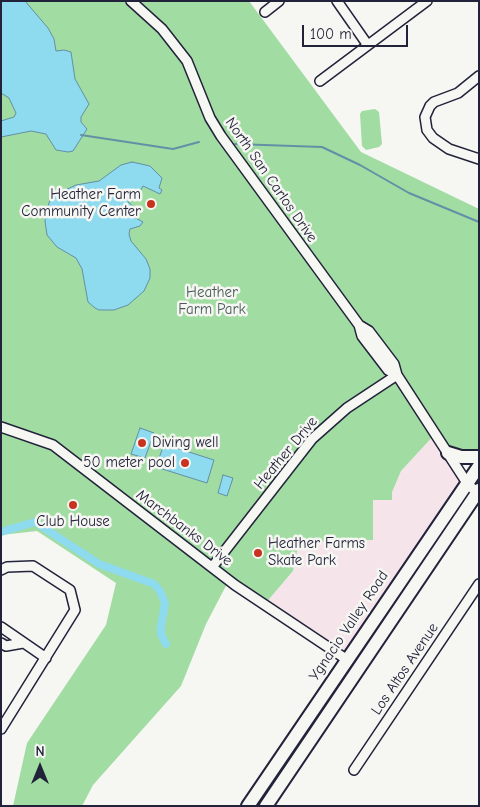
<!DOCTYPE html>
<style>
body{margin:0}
#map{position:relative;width:480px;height:807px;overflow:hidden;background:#f6f6f2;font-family:"Comic Neue",sans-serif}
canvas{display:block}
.frame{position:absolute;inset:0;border:2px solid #22223b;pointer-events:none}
.north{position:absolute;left:15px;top:742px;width:50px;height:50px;-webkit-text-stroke:4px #f6f6f2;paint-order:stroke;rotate:0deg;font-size:14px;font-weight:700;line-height:20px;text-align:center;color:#22223b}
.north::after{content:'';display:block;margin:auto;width:18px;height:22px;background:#22223b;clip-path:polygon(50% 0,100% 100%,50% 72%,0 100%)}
.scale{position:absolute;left:302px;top:25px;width:106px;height:22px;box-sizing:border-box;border:2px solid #22223b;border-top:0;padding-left:6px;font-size:15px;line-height:18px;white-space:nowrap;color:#22223b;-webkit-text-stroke:4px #f6f6f2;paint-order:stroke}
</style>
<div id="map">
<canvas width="480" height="807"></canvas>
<div class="frame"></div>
<div class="north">N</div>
<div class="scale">100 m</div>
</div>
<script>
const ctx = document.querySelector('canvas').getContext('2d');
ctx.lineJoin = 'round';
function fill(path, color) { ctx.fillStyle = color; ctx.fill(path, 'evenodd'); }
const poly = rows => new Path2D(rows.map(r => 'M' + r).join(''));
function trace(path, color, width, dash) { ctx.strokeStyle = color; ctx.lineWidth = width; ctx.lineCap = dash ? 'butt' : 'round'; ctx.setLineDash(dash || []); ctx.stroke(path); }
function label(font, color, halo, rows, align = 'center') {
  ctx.font = font + ' "Comic Neue",sans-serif'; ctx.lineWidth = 5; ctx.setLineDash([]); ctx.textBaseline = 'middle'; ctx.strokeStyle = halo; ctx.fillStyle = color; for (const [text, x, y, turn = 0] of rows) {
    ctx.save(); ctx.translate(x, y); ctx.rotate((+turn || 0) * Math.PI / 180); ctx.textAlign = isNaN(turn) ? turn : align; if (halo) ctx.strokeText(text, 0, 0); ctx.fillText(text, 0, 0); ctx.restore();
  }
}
fill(poly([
 [435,433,467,483,346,659,264,605,293,571,298,542,373,500,389,497,401,471]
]), '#f5e5ea');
fill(poly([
 [1,1,249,1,361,152,479,209,479,457,448,453,435,434,401,471,392,492,392,500,373,500,373,540,299,542,293,571,264,605,229,580,206,624,181,686,93,785,82,806,13,806,27,743,106,625,116,583,37,531,1,535],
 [375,109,379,112,382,144,379,147,366,150,362,146,360,114,362,111]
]), '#a1dca2');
const water = poly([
 [1,1,25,1,48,28,54,39,56,51,64,50,71,52,75,79,89,104,81,117,81,122,87,129,73,151,68,152,56,150,46,134,31,131,1,137,1,121,14,117,16,113,9,98,1,93,1,1],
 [132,162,150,166,162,178,159,188,162,190,160,194,143,186,138,195,132,193,128,202,133,206,130,215,143,222,140,226,130,229,129,234,131,241,146,259,150,269,150,278,144,291,128,305,114,310,99,310,95,308,88,302,82,269,76,258,57,247,47,235,45,221,46,211,51,198,61,192,76,185,99,181,121,165,132,162],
 [140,428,154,433,145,458,131,454,140,428],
 [164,444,214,460,207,483,156,467,164,444],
 [223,475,233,478,227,496,218,493,223,475]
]);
fill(water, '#8edaee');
trace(water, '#6390a6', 1);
trace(poly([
 [81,135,173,149,199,142],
 [235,144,322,147,360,165,409,193,479,222]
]), '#6390a6', 2);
trace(poly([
 [1,532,35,522,99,564,154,584,160,591,165,603,161,627,161,634,166,644]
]), '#8edaee', 8);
const minor = poly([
 [131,1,162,29,187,61,210,118,221,136,359,325],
 [337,1,367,44],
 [265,12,279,1],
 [479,76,458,93,434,102,430,106,425,117,427,130,433,138,449,149,479,159],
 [320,81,427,1],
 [397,375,388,370,362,336,359,325,369,331,394,364,397,375,467,483,479,495],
 [1,427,53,445,235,585,346,659],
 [213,566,312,439,347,408,397,375],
 [1,570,7,567,33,566,70,590,75,610,1,729],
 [1,627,46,658],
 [1,643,6,646,23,643],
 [354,770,479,584]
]);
const highway = poly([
 [448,453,461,457,479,457],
 [248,806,479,466],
 [266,806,479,490]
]);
trace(minor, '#22223b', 12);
trace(highway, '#22223b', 16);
trace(minor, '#f6f6f2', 9);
trace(highway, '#f6f6f2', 12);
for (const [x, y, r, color] of [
 [151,204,5,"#c8321e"],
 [142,443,5,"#c8321e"],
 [185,463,5,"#c8321e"],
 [73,505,5,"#c8321e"],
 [258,553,5,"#c8321e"]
]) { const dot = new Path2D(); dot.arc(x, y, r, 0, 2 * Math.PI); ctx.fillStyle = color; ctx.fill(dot); trace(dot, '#f6f6f2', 2); }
label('15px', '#22223b', '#f6f6f2', [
 ["North San Carlos Drive",271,180,55],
 ["Heather Drive",286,453,-50],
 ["Marchbanks Drive",184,528,37],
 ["Ygnacio Valley Road",349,626,-56],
 ["Los Altos Avenue",405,669,-56]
]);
label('15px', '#22223b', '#f6f6f2', [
 ["Heather Farm",141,195],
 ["Community Center",141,212],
 ["Diving well",152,443,"left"],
 ["50 meter pool",175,463],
 ["Club House",73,522,"center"],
 ["Heather Farms",268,544,"left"],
 ["Skate Park",268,561,"left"]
], 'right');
label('15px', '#485a5a', '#f6f6f2', [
 ["Heather",212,293],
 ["Farm Park",212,310]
]);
</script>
